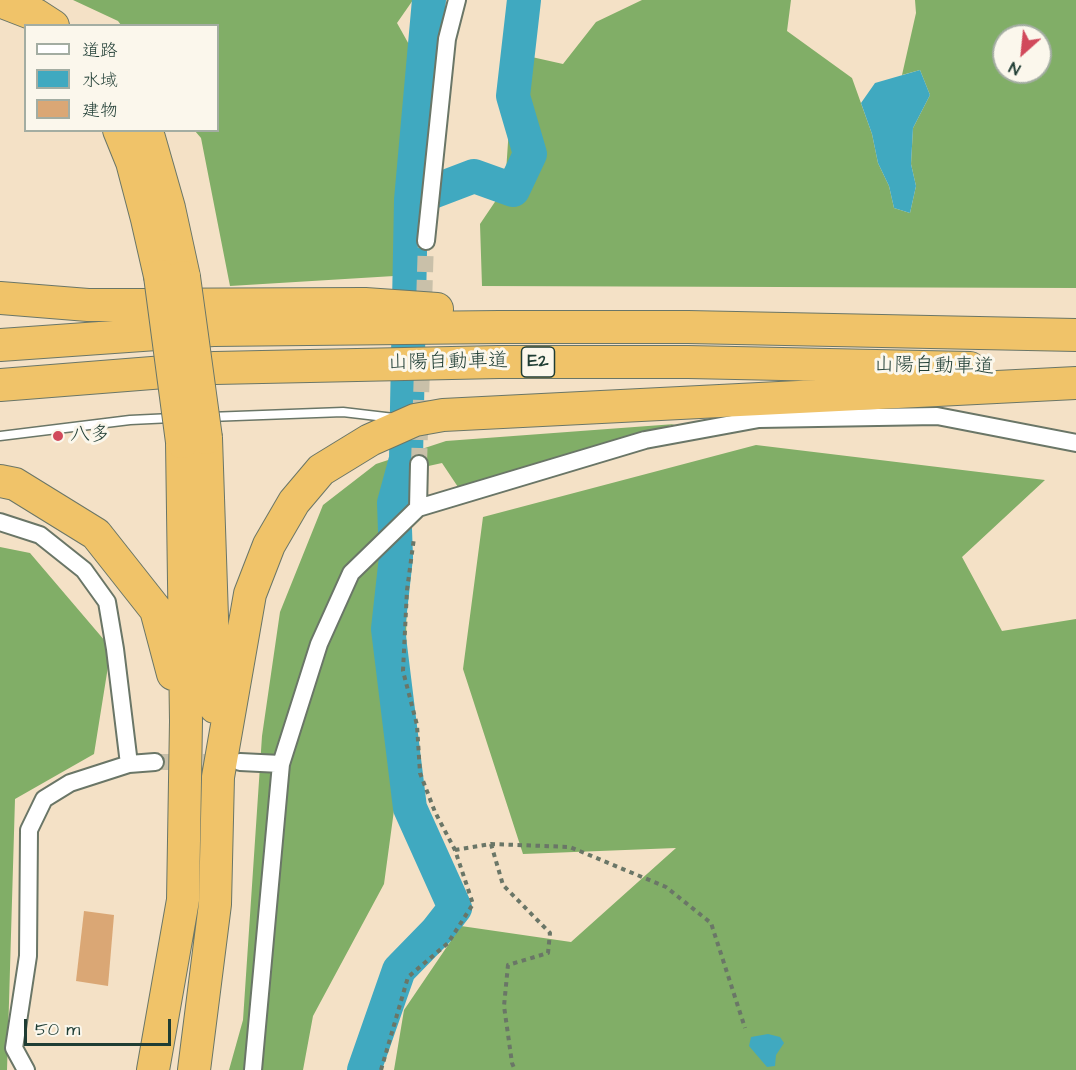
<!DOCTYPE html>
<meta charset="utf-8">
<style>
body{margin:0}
#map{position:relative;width:1076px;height:1070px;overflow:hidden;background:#f4e1c6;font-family:"Architects Daughter","Klee One",sans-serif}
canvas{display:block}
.legend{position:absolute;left:24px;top:24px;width:195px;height:108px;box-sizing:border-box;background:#fbf7ec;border:2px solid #a3ada2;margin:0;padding:8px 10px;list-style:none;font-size:18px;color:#1f3d34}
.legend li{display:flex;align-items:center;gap:12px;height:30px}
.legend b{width:30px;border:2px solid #a3ada2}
.north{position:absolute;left:992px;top:24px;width:60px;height:60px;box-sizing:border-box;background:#fbf7ec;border:2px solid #a3ada2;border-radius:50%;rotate:207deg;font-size:16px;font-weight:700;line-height:24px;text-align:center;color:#1f3d34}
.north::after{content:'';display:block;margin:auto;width:21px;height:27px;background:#d1495b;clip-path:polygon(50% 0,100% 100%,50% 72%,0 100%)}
.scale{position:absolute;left:24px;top:1019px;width:147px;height:27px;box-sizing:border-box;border:3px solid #1f3d34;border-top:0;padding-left:8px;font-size:18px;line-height:21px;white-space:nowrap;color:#1f3d34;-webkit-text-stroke:4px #fbf7ec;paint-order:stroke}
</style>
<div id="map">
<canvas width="1076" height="1070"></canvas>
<ul class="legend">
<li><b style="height:8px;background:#fff"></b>道路</li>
<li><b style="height:16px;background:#40a9c0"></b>水域</li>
<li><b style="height:16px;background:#daa775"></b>建物</li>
</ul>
<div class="north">N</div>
<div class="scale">50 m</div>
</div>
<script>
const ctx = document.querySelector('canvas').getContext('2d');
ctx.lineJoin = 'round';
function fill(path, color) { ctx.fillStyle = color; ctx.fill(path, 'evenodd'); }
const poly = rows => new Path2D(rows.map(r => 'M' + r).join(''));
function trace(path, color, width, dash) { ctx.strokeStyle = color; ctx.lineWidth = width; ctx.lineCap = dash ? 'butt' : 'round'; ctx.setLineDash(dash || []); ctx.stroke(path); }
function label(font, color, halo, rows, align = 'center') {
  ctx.font = font + ' "Architects Daughter","Klee One",sans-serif'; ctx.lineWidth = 6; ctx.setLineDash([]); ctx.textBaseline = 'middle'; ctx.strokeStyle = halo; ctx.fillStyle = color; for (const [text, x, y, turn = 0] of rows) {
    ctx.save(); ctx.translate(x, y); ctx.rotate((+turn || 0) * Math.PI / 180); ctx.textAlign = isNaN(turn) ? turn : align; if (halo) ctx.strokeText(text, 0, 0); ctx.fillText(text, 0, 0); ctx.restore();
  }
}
fill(poly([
 [73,0,413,0,397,23,416,57,394,276,230,286,201,138,195,131,218,130,218,26,121,25,118,21],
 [642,0,791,0,787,31,852,78,872,134,878,163,889,186,894,208,910,213,916,186,911,164,913,128,930,95,920,70,902,75,916,13,915,0,1076,0,1076,288,482,286,480,224,505,187,514,53,563,64,596,22],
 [1004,36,1040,36,1040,72,1004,72],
 [675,424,460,490,442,463,388,475,379,561,407,570,405,729,384,884,313,1016,303,1070,229,1070,243,1020,262,736,280,612,323,505,376,464,446,441],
 [756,445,1045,480,962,557,1002,631,1076,619,1076,1070,394,1070,404,1010,461,926,571,942,676,848,523,854,463,669,483,517],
 [0,547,30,553,111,648,94,754,15,799,7,1070,0,1070]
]), '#81ae67');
fill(poly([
 [920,70,930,95,913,128,911,164,916,186,910,213,894,208,889,186,878,163,872,134,861,103,875,83],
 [768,1034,780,1037,784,1043,776,1055,775,1066,767,1067,749,1046,751,1037]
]), '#40a9c0');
trace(poly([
 [411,200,474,176,513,190,530,154,513,96,524,0],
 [364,1070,399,970,437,931,455,908,410,808,388,629,396,557,394,503,406,459,411,200,429,0]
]), '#40a9c0', 34);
fill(poly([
 [84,911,114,915,108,986,76,981]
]), '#daa775');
trace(poly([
 [419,464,426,241],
 [155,762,226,762]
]), '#c9c0a9', 16, [16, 8]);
const lane = poly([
 [209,417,343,412,394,418],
 [0,436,130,420,172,418]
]);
const street = poly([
 [426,241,447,39,457,0],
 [419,464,418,508,645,440,759,419,937,416,1076,443],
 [0,522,40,535,84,570,107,602,115,649,129,764,155,762],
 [240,762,281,764],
 [26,1070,14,1048,28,956,29,830,44,799,70,783,129,764],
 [253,1070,281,764,319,644,351,573,418,508]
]);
const highway = poly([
 [0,1,36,15,53,26],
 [119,130,132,162,147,219,160,276],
 [144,130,149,138,169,208,184,277],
 [0,298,88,305,365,304,437,309],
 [0,345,213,330,500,327,688,327,1076,335],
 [0,385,215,368,499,362,688,362,970,368],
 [206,438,215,707],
 [0,481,15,484,96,534,156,610,173,674],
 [153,1070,183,900,186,721,182,442],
 [194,1070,215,904,218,777,250,594,269,545,294,502,321,470,370,440,415,420,443,415,1076,383]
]);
trace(lane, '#6a7667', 11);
trace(street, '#6a7667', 20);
trace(highway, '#6a7667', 34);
trace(poly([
 [491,844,503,885,550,933,548,953,508,965,504,1006,512,1063,515,1070],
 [455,850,491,844,570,847,666,887,711,923,745,1028],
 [381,1070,408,977,448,943,473,904,455,850,435,812,420,773,417,725,403,671,407,590,414,538]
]), '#6a7667', 4, [4.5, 4.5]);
trace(lane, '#fff', 8);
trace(street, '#fff', 16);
trace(highway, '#f0c369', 32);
const highwayBridge = poly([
 [160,276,182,442],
 [184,277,206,438]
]);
trace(highwayBridge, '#6a7667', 34, []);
trace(highwayBridge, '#f0c369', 32);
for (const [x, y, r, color] of [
 [58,436,6,"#d1495b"]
]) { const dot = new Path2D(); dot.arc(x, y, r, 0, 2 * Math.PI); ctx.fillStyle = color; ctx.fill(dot); trace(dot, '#fbf7ec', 2); }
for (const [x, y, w] of [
 [538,362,33]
]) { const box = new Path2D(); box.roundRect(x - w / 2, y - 15, w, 30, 4.5); ctx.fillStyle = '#fbf7ec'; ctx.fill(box); trace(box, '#1f3d34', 1.5); }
label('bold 18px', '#1f3d34', null, [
 ["E2",538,362]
]);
label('20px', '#1f3d34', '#fbf7ec', [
 ["山陽自動車道",448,363,-1],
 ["山陽自動車道",934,367,1]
]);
label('20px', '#1f3d34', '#fbf7ec', [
 ["八多",70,436]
], 'left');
</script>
